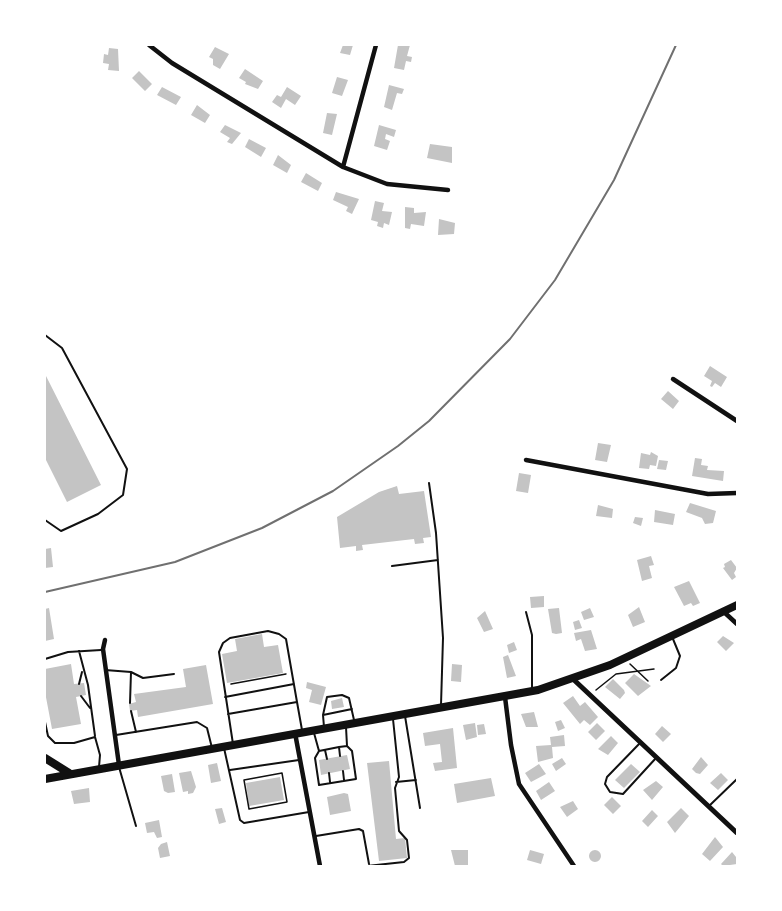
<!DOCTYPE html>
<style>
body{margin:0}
#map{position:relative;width:782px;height:911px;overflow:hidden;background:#fff;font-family:"Space Grotesk",sans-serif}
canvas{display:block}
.frame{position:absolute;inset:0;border:46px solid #fff;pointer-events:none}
</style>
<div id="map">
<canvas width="782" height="911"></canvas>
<div class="frame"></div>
</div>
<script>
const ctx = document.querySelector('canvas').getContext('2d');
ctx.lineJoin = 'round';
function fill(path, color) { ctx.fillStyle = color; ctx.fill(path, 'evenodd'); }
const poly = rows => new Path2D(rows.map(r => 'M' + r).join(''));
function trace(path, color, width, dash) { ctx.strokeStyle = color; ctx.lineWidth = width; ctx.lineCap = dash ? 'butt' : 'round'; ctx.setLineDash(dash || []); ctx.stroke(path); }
fill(poly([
 [343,45,353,45,350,55,340,53],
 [398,45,410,45,407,56,412,57,411,62,406,61,404,70,394,68],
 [215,47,229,54,220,69,213,65,213,59,209,57],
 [109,48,118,49,119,71,108,70,109,64,103,63,104,54,108,55],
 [245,69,263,81,258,89,245,84,246,82,239,78],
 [139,71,152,84,145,91,132,78],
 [337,77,348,80,342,96,332,93],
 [389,85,404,89,402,94,397,93,392,110,384,107],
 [162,87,181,97,176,105,157,95],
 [287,87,301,96,295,105,286,99,281,108,272,102,277,95,281,97],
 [197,105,210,115,205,123,191,115],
 [327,113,337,114,332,135,323,133],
 [225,125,241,133,232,144,227,142,230,138,220,132],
 [379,125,396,130,394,137,386,134,385,139,390,141,387,150,374,146],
 [249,139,266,148,261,157,245,147],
 [430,144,452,147,452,163,427,158],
 [278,155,291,165,287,173,273,165],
 [306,173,322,183,318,191,301,182],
 [336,192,359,199,352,214,346,211,348,207,333,200],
 [375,201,384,203,382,211,392,212,389,225,384,223,383,228,377,226,378,222,371,220],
 [405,207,414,208,414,213,426,212,424,226,411,224,410,229,405,228],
 [439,219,455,223,454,234,438,235],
 [710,366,727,377,721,387,715,383,712,387,710,386,712,381,704,376],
 [45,374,101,485,67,502,45,458],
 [668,391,679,401,673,409,661,399],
 [598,443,611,445,607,462,595,460],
 [651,452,658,456,656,466,650,465,649,469,639,468,641,453,650,455],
 [695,458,702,459,701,465,708,466,707,470,724,471,723,481,692,476],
 [659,460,668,461,666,470,657,469],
 [519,473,531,475,528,493,516,491],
 [397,486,399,494,424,491,431,537,423,538,424,543,415,544,414,539,362,545,363,550,356,551,356,546,340,548,337,517,379,492],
 [690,503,716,511,713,523,705,524,702,518,686,512],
 [598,505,613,509,612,518,596,516],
 [655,510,675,514,673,525,654,522],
 [635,517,643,518,641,526,633,523],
 [51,548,53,567,45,568,45,549],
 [651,556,654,565,649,566,652,578,642,581,637,560],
 [731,560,737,568,734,573,736,577,732,580,723,568,725,567,724,564],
 [689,581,700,603,693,606,691,603,684,606,674,587],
 [544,596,544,607,531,608,530,597],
 [639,607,645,622,633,627,628,615],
 [49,608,54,639,45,641,45,609],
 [559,608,562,633,556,634,552,633,548,609],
 [590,608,594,617,584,620,581,612],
 [485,611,493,629,484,632,477,618],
 [579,620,582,628,575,630,573,622],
 [591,630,597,649,585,651,581,639,576,641,574,633],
 [262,634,264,647,278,645,283,673,227,683,222,654,237,651,235,639],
 [723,636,734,643,726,651,717,642],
 [514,642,517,650,509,653,507,645],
 [508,655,516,676,507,678,503,657],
 [71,664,74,684,84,683,86,695,76,697,81,724,52,729,45,692,45,669],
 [452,664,462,665,461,682,451,681],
 [206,665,213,704,138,717,137,710,130,711,129,704,136,702,134,694,186,687,183,669],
 [634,674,651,686,638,696,625,683],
 [613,679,624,690,625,693,620,699,605,687],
 [307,682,326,687,321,705,309,702,312,690,306,688],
 [573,696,580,706,585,702,598,717,590,725,584,720,580,724,563,703],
 [342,698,344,707,332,709,331,701],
 [534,712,538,727,526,727,521,714],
 [561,720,565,728,558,731,555,722],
 [475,723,477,737,466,740,463,725],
 [597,723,605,731,596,740,588,732],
 [484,724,486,734,478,735,477,725],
 [662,726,671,734,663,742,655,734],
 [453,728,457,768,435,771,433,763,442,762,440,744,425,746,423,733],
 [564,735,565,746,552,747,553,758,538,762,536,746,551,745,550,737],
 [611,736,618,743,608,755,598,749],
 [347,755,350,769,321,775,319,760],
 [701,757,708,765,700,774,696,773,692,769],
 [562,758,566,764,556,771,552,764],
 [389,761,396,839,405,838,407,858,379,861,367,763],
 [217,763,221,781,211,783,208,765],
 [539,764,546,774,531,782,525,773],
 [631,764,640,772,624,788,615,780],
 [191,771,196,787,193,793,188,794,188,791,183,792,179,773],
 [721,773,728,780,718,790,710,783],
 [172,774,175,792,168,793,164,791,161,776],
 [280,777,284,800,249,806,246,783],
 [491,778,495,796,457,803,454,784],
 [656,781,663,787,652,800,643,790],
 [549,782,555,791,541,800,536,791],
 [89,788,90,802,74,804,71,791],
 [344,793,348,794,351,811,330,815,327,797],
 [612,797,621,806,613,814,604,805],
 [573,801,578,809,567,817,560,807],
 [222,808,226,822,219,824,215,809],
 [681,808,689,816,675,833,667,822],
 [652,810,658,816,648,827,642,821],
 [159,820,162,837,157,838,154,832,147,833,145,823],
 [715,837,723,847,710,861,702,854],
 [167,842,170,856,160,858,158,848,161,844],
 '589 856a6 6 0 1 1 12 0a6 6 0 1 1-12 0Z',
 [451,850,468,850,468,866,455,866],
 [530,850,544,854,541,864,527,860],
 [732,852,736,857,737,864,723,866,721,864]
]), '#c4c4c4');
trace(poly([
 [630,664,648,681],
 [231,684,286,674],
 [596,690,616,674,654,669],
 [282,773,287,802,249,809,244,780,282,773]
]), '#111', 1.5);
trace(poly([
 [45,335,62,348,127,469,123,495,98,514,61,531,45,520],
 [429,483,436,533,443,638,441,705],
 [392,566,438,560],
 [526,612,532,635,532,688],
 [79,651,88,685,95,736],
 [45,659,68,652,101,650],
 [105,670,131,672,143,678,174,674],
 [661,680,676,668,680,656,673,639],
 [79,684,82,672],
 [81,696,90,708],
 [225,697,294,684],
 [130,703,131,672],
 [131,711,136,732],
 [228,714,297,702,302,730],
 [323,715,352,709],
 [405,716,420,808],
 [45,722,48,736,55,743,74,743,95,737,100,755,99,767],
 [324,727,323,715,327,697,342,695,349,698,354,720],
 [314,733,319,751,339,747,347,746,346,727],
 [116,735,197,722,207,728,212,748],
 [640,743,607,777,605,784,610,792,623,794,656,758],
 [233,744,219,652,223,643,230,638,268,631,279,634,286,639,297,702],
 [339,747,340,756],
 [224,748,240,820,244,823,309,812],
 [325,750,327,759],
 [319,751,315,758,319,785,356,779,352,751,347,746],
 [119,767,136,826],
 [230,770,299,760],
 [343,771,344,780],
 [329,773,330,782],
 [396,782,416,780],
 [708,807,737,779],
 [316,836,359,829,363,831,369,864],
 [367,866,404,862,409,858,407,840,399,831,395,788,399,777,393,719]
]), '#111', 2);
trace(poly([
 [149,45,172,63,343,167,387,184,448,190],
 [343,167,376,45],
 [673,379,737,421],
 [526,460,708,494,737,493],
 [724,612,737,624],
 [105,640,103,649,119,765],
 [505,697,511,745,519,784,574,866],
 [295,733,320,866]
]), '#111', 4.5);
trace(poly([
 [573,679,737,833]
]), '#111', 5);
trace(poly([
 [45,758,69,773],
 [45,779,538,690,610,665,737,605]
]), '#111', 8);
trace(poly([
 [45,592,175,562,262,528,333,491,398,446,429,421,510,339,555,280,614,180,676,45]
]), '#707070', 2);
</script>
